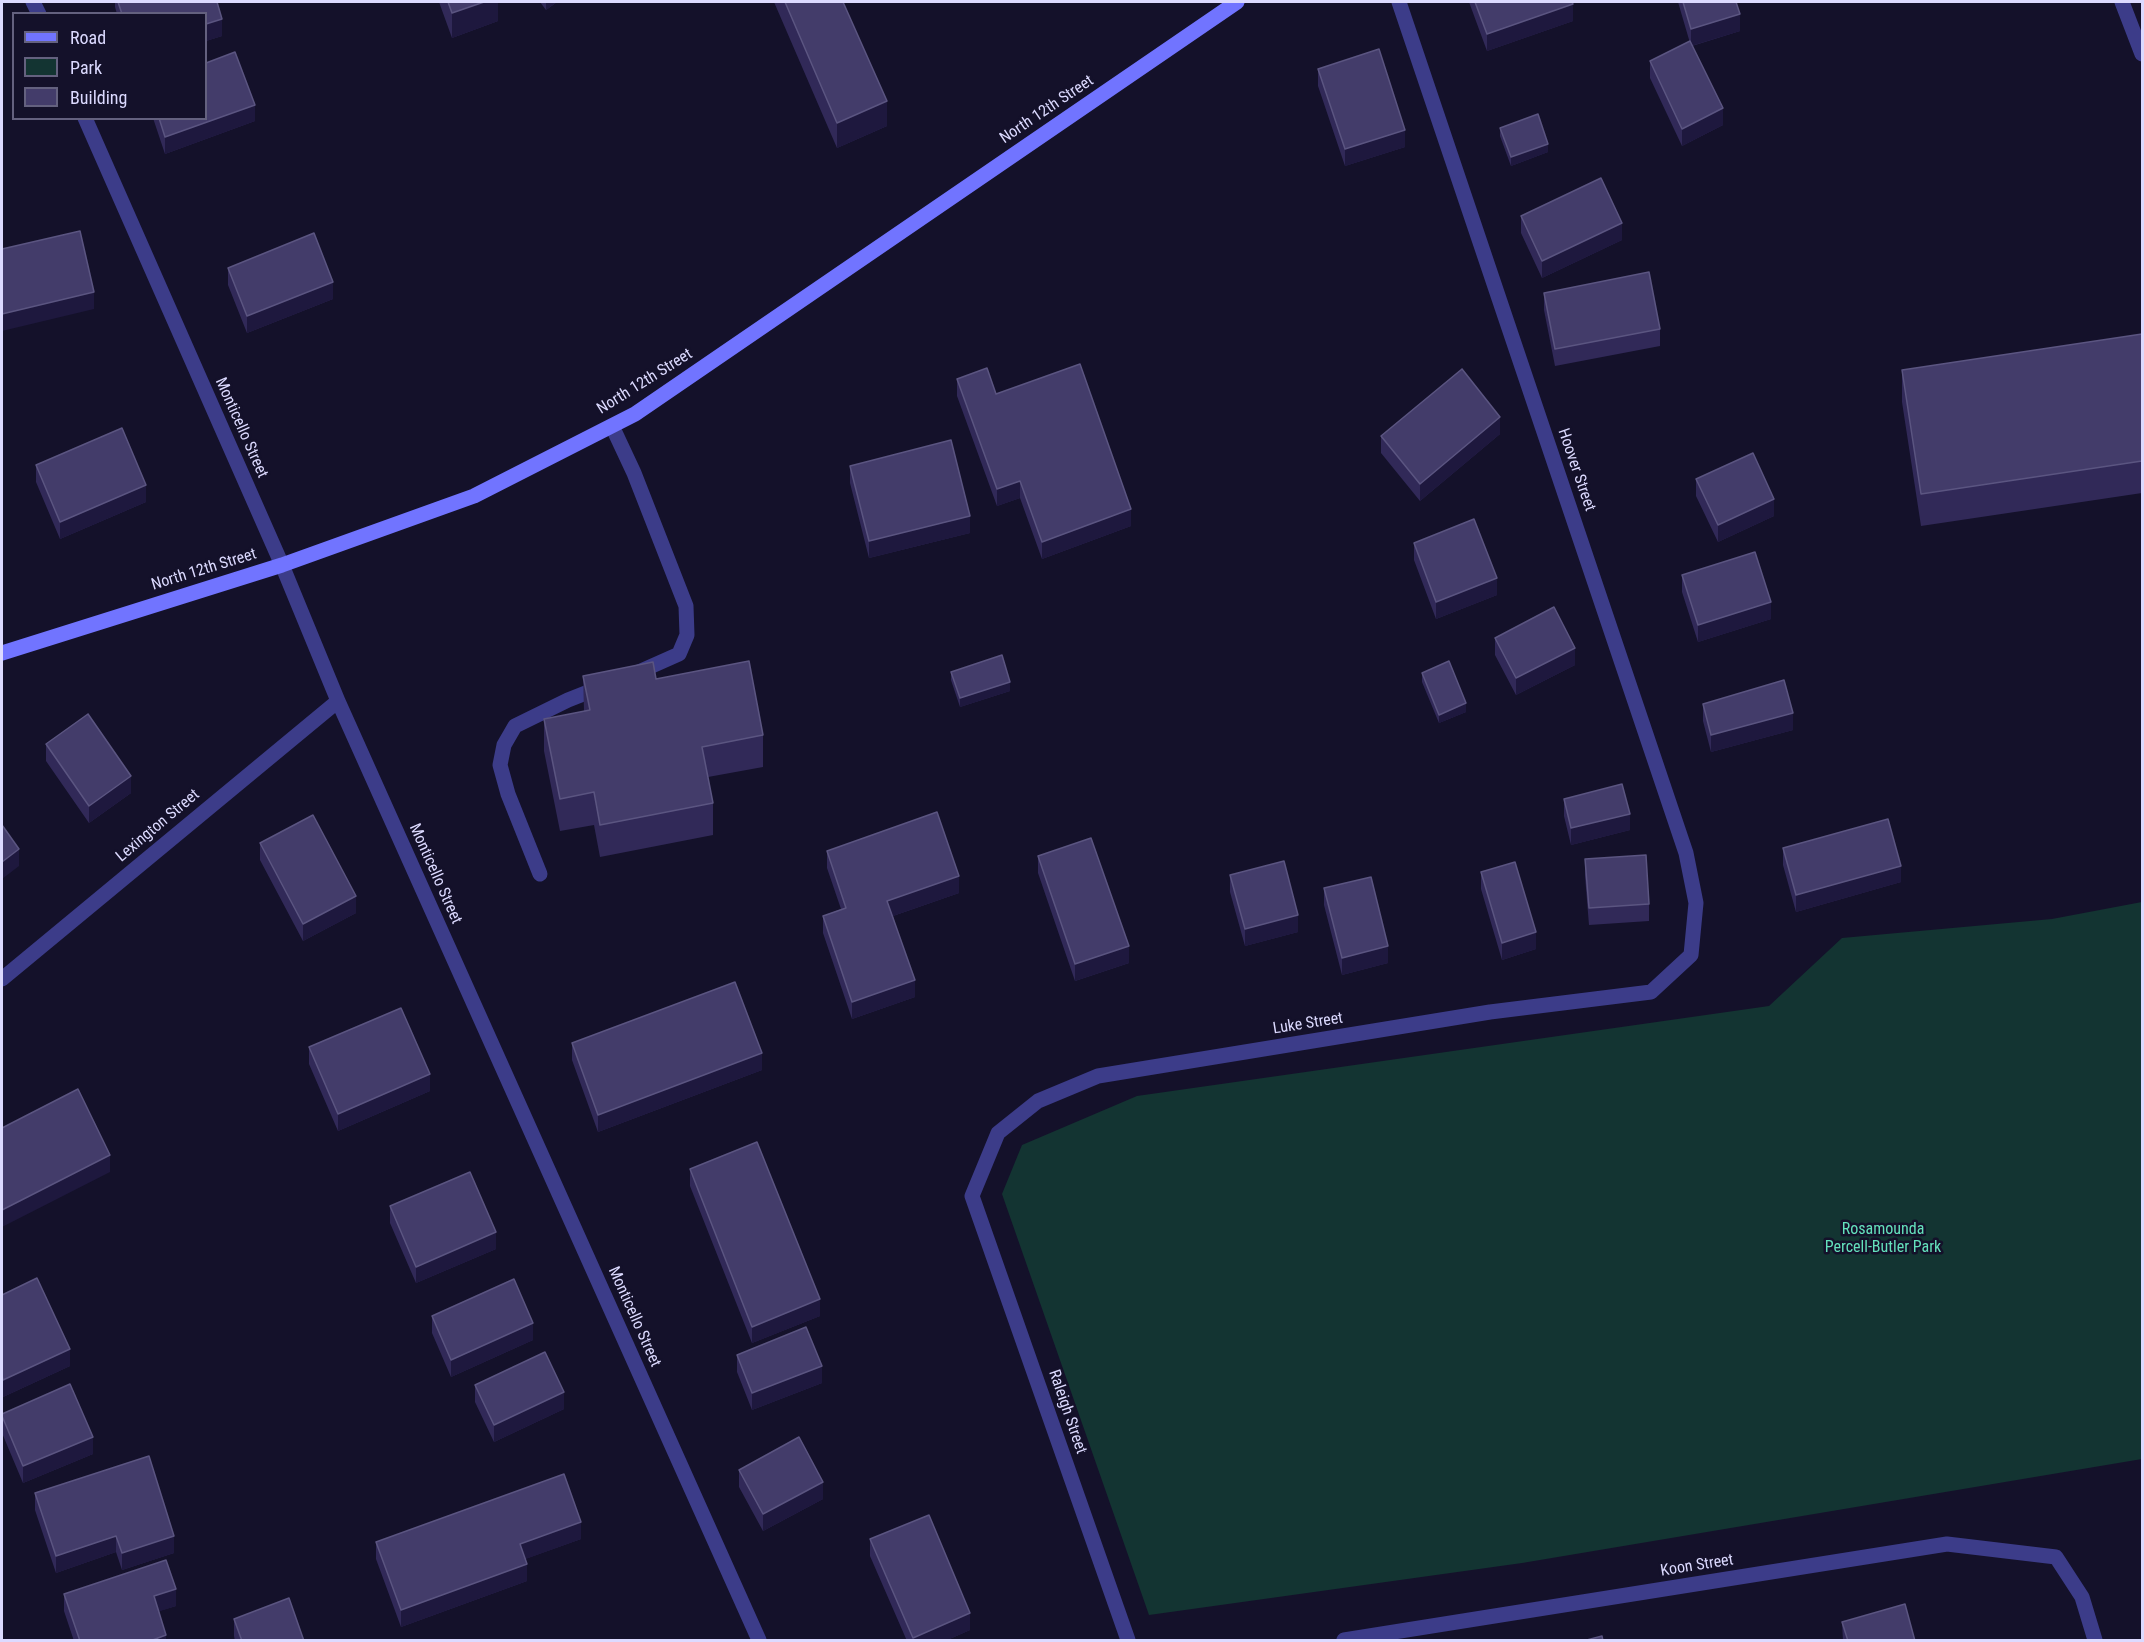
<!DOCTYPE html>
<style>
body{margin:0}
#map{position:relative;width:2144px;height:1642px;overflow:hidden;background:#14112a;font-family:"Roboto Condensed",sans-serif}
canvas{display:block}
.frame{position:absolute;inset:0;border:3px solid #dcdaff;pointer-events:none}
.legend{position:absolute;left:12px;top:12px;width:195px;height:108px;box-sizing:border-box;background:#14112a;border:2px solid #64617f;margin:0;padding:8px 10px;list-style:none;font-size:18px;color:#dcdaff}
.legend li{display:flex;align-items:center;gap:12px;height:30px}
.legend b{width:30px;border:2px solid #64617f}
</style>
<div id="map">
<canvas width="2144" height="1642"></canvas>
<div class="frame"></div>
<ul class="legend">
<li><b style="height:8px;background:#7174ff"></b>Road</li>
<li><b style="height:16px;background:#133432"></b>Park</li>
<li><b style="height:16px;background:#433c6a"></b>Building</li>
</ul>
</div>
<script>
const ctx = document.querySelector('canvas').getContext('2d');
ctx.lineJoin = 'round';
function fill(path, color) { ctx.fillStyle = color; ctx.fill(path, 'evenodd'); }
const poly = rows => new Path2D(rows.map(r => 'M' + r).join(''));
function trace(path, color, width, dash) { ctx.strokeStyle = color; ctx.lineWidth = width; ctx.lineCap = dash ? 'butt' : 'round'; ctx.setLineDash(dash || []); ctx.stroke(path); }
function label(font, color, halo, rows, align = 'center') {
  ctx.font = font + ' "Roboto Condensed",sans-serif'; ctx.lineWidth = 5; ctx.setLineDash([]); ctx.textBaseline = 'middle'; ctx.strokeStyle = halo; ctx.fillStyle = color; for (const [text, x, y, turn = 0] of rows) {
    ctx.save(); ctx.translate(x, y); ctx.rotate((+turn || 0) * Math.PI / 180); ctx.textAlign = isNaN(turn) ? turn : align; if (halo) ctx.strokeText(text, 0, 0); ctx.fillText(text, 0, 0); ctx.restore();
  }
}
fill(poly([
 [2142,902,2142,1459,1522,1563,1149,1615,1002,1194,1022,1145,1137,1096,1769,1006,1842,938,2052,919]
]), '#133432');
trace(poly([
 [612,426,634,473,686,606,687,635,679,654,634,674],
 [540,874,508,794,500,765,504,745,515,726,568,700,601,687]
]), '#3c3c89', 15);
trace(poly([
 [33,2,39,14],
 [2122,2,2142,54],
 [85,118,282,565,338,701,759,1640],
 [2,979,338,701],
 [1128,1640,972,1196,998,1133,1038,1101,1098,1076,1490,1012,1651,992,1691,955,1696,903,1686,853,1399,2],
 [1344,1640,1947,1544,2056,1557,2082,1597,2095,1640]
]), '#3c3c89', 15);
trace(poly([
 [2,653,282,565,474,496,635,414,1237,2]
]), '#7174ff', 15);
fill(poly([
 [115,2,217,2,222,36,206,41,206,14,117,14,115,7],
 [439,2,498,2,498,21,452,38],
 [540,2,557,2,546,10],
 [774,2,843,2,887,126,837,148],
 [1469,2,1572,2,1573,21,1487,51],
 [1678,2,1736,2,1740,31,1692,46,1723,125,1682,146,1650,78,1650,61,1690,43],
 [1318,69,1405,147,1345,166,1318,86],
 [153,118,206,118,255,121,165,154],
 [1500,128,1548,152,1511,166,1500,136],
 [1521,216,1622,240,1542,278,1521,233],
 [228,268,333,299,247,333,228,285],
 [1544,293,1660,329,1660,346,1555,366,1544,310],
 [2142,334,2142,493,1921,526,1902,402,1902,370],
 [957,379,996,394,1131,526,1042,559,1020,498,997,506,957,396],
 [1500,434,1420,501,1381,453,1381,436],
 [36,465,146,502,60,539,36,482],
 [850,466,970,533,869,558,850,483],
 [1696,479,1774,516,1718,542,1696,496],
 [1414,543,1497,595,1436,619,1414,560],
 [1682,575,1771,619,1698,642,1682,592],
 [1495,638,1575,665,1516,695,1495,655],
 [951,672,1010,691,960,707,951,680],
 [1422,673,1466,712,1439,723,1422,682],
 [583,676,656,679,763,735,763,767,708,777,713,803,713,835,600,857,594,825,560,831,544,751,544,719,584,711],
 [1703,704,1793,730,1711,752,1703,721],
 [46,744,131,793,89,823,46,761],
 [1564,799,1630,830,1571,845,1564,816],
 [260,843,356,913,303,941,260,860],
 [1783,848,1901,882,1796,912,1783,865],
 [827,851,959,893,893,916,915,997,852,1019,823,933,823,916,841,909,827,868],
 [1038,856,1129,963,1075,981,1038,873],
 [1585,859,1649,904,1649,921,1589,925,1585,876],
 [1481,872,1536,949,1502,960,1481,889],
 [1230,875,1298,932,1245,946,1230,892],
 [1324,888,1388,963,1342,975,1324,905],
 [572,1043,762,1070,598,1132,572,1060],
 [309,1047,430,1091,338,1131,309,1064],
 [690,1169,820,1316,752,1343,690,1186],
 [390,1206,496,1249,416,1283,390,1223],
 [2,1295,70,1366,3,1397,2,1393],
 [432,1316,533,1340,451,1377,432,1333],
 [737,1355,822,1383,752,1410,737,1372],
 [475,1385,564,1409,494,1442,475,1402],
 [2,1414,93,1454,23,1483,2,1433],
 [739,1470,823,1499,763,1531,739,1487],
 [35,1493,174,1553,122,1570,116,1552,56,1573,35,1510],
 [581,1539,525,1559,527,1581,401,1627,376,1559,376,1542],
 [870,1539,970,1630,945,1641,907,1641,870,1556],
 [64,1594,176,1606,159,1611,166,1641,74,1641,64,1611],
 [234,1619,304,1641,235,1641,234,1636],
 [1842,1622,1915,1641,1843,1641]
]), '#312958');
fill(poly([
 [484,2,498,2,498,21,452,38,452,13],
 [546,2,557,2,546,10],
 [1573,4,1573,21,1487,51,1487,34],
 [1740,14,1740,31,1691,46,1691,29],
 [222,19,222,36,206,41,206,24],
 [887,101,887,126,837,148,837,123],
 [255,105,255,121,165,154,165,137],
 [1723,108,1723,125,1682,146,1682,129],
 [1405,130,1405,147,1345,166,1345,149],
 [1548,144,1548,152,1511,166,1511,157],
 [1622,223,1622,240,1542,278,1542,261],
 [333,282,333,299,247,333,247,316],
 [94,292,94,309,2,331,2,314],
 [1500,417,1500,434,1420,501,1420,484],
 [1020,481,1020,498,997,506,997,489],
 [146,485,146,502,60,539,60,522],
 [1774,499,1774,516,1718,542,1718,525],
 [1131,509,1131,526,1042,559,1042,542],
 [970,516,970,533,869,558,869,541],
 [1497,578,1497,595,1436,619,1436,602],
 [1771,602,1771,619,1698,642,1698,625],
 [1575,648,1575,665,1516,695,1516,678],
 [1010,682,1010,691,960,707,960,698],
 [1466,703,1466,712,1439,723,1439,715],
 [1793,713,1793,730,1711,752,1711,735],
 [131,776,131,793,89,823,89,806],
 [1630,814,1630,830,1571,845,1571,828],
 [19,849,19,866,2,879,2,862],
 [1901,866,1901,882,1796,912,1796,895],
 [959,876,959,893,887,918,887,901],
 [356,896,356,913,303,941,303,924],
 [1298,915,1298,932,1245,946,1245,929],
 [1536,932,1536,949,1502,960,1502,943],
 [1129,946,1129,963,1075,981,1075,964],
 [1388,946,1388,963,1342,975,1342,958],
 [915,980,915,997,852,1019,852,1002],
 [762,1053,762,1070,598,1132,598,1115],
 [430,1074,430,1091,338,1131,338,1114],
 [110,1155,110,1172,2,1227,2,1210],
 [496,1232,496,1249,416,1283,416,1267],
 [820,1299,820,1316,752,1343,752,1327],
 [533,1323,533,1340,451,1377,451,1360],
 [70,1349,70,1366,3,1397,3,1380],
 [822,1366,822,1383,752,1410,752,1393],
 [564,1392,564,1409,494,1442,494,1425],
 [93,1437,93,1454,23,1483,23,1466],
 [823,1482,823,1499,763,1531,763,1514],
 [581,1522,581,1539,520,1561,520,1544],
 [116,1536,116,1552,56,1573,56,1556],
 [174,1536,174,1553,122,1570,122,1553],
 [527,1564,527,1581,401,1627,401,1610],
 [176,1589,176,1606,154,1613,154,1596],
 [970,1613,970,1630,945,1641,913,1641,913,1638],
 [166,1635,166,1641,150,1641]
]), '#1e183e');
const building = poly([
 [118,2,217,2,222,19,206,24,206,14,122,14,118,2],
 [448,2,484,2,452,13,448,2],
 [785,2,843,2,887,101,837,123,785,2],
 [1475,2,1572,2,1573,4,1487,34,1475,2],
 [1683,2,1736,2,1740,14,1691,29,1683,2],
 [1690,41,1723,108,1682,129,1650,61,1690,41],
 [1379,49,1405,130,1345,149,1318,69,1379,49],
 [235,52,255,105,165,137,159,118,206,118,206,63,235,52],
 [1538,114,1548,144,1511,157,1500,128,1538,114],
 [1601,178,1622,223,1542,261,1521,216,1601,178],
 [80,231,94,292,2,314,2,249,80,231],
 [314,233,333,282,247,316,228,268,314,233],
 [1649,272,1660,329,1555,349,1544,293,1649,272],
 [2142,334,2142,461,1921,494,1902,370,2142,334],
 [1080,364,1131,509,1042,542,1020,481,997,489,957,379,987,368,996,394,1080,364],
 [1462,369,1500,417,1420,484,1381,436,1462,369],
 [122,428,146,485,60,522,36,465,122,428],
 [951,440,970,516,869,541,850,466,951,440],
 [1753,453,1774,499,1718,525,1696,479,1753,453],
 [1474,519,1497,578,1436,602,1414,543,1474,519],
 [1755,552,1771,602,1698,625,1682,575,1755,552],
 [1554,607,1575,648,1516,678,1495,638,1554,607],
 [1002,655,1010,682,960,698,951,672,1002,655],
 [749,661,763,735,702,747,713,803,600,825,594,792,560,799,544,719,590,710,583,676,653,662,656,679,749,661],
 [1449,661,1466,703,1439,715,1422,673,1449,661],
 [1784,680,1793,713,1711,735,1703,704,1784,680],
 [88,714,131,776,89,806,46,744,88,714],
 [1622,784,1630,814,1571,828,1564,799,1622,784],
 [937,812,959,876,887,901,915,980,852,1002,823,916,846,908,827,851,937,812],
 [313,815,356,896,303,924,260,843,313,815],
 [1888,819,1901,866,1796,895,1783,848,1888,819],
 [2,825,19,849,2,862,2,825],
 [1091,838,1129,946,1075,964,1038,856,1091,838],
 [1646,855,1649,904,1589,908,1585,859,1646,855],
 [1284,861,1298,915,1245,929,1230,875,1284,861],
 [1515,862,1536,932,1502,943,1481,872,1515,862],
 [1371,877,1388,946,1342,958,1324,888,1371,877],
 [735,982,762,1053,598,1115,572,1043,735,982],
 [401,1008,430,1074,338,1114,309,1047,401,1008],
 [78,1089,110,1155,2,1210,2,1128,78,1089],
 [757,1142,820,1299,752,1327,690,1169,757,1142],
 [470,1172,496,1232,416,1267,390,1206,470,1172],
 [37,1278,70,1349,3,1380,2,1376,2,1295,37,1278],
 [514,1279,533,1323,451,1360,432,1316,514,1279],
 [806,1327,822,1366,752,1393,737,1355,806,1327],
 [545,1352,564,1392,494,1425,475,1385,545,1352],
 [70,1384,93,1437,23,1466,2,1416,2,1414,70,1384],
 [799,1437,823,1482,763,1514,739,1470,799,1437],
 [149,1456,174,1536,122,1553,116,1536,56,1556,35,1493,149,1456],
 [564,1474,581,1522,520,1544,527,1564,401,1610,376,1542,564,1474],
 [929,1515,970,1613,913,1638,870,1539,929,1515],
 [166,1560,176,1589,154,1596,166,1635,150,1641,80,1641,64,1594,166,1560],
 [289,1598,304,1641,242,1641,234,1619,289,1598],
 [1905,1604,1915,1641,1848,1641,1842,1622,1905,1604],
 [1602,1636,1603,1641,1583,1641,1602,1636]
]);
fill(building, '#433c6a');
trace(building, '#5b5581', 1.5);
label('16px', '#dcdaff', '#14112a', [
 ["North 12th Street",1047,110,-34],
 ["North 12th Street",645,382,-32],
 ["Monticello Street",241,428,66],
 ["Hoover Street",1576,470,71],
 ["North 12th Street",204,570,-17],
 ["Lexington Street",158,826,-40],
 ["Monticello Street",435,874,66],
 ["Luke Street",1308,1024,-9],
 ["Monticello Street",634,1317,66],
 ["Raleigh Street",1067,1412,71],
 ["Koon Street",1697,1566,-9]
]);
label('16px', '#64e1bc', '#14112a', [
 ["Rosamounda",1883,1230],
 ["Percell-Butler Park",1883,1248]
]);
</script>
